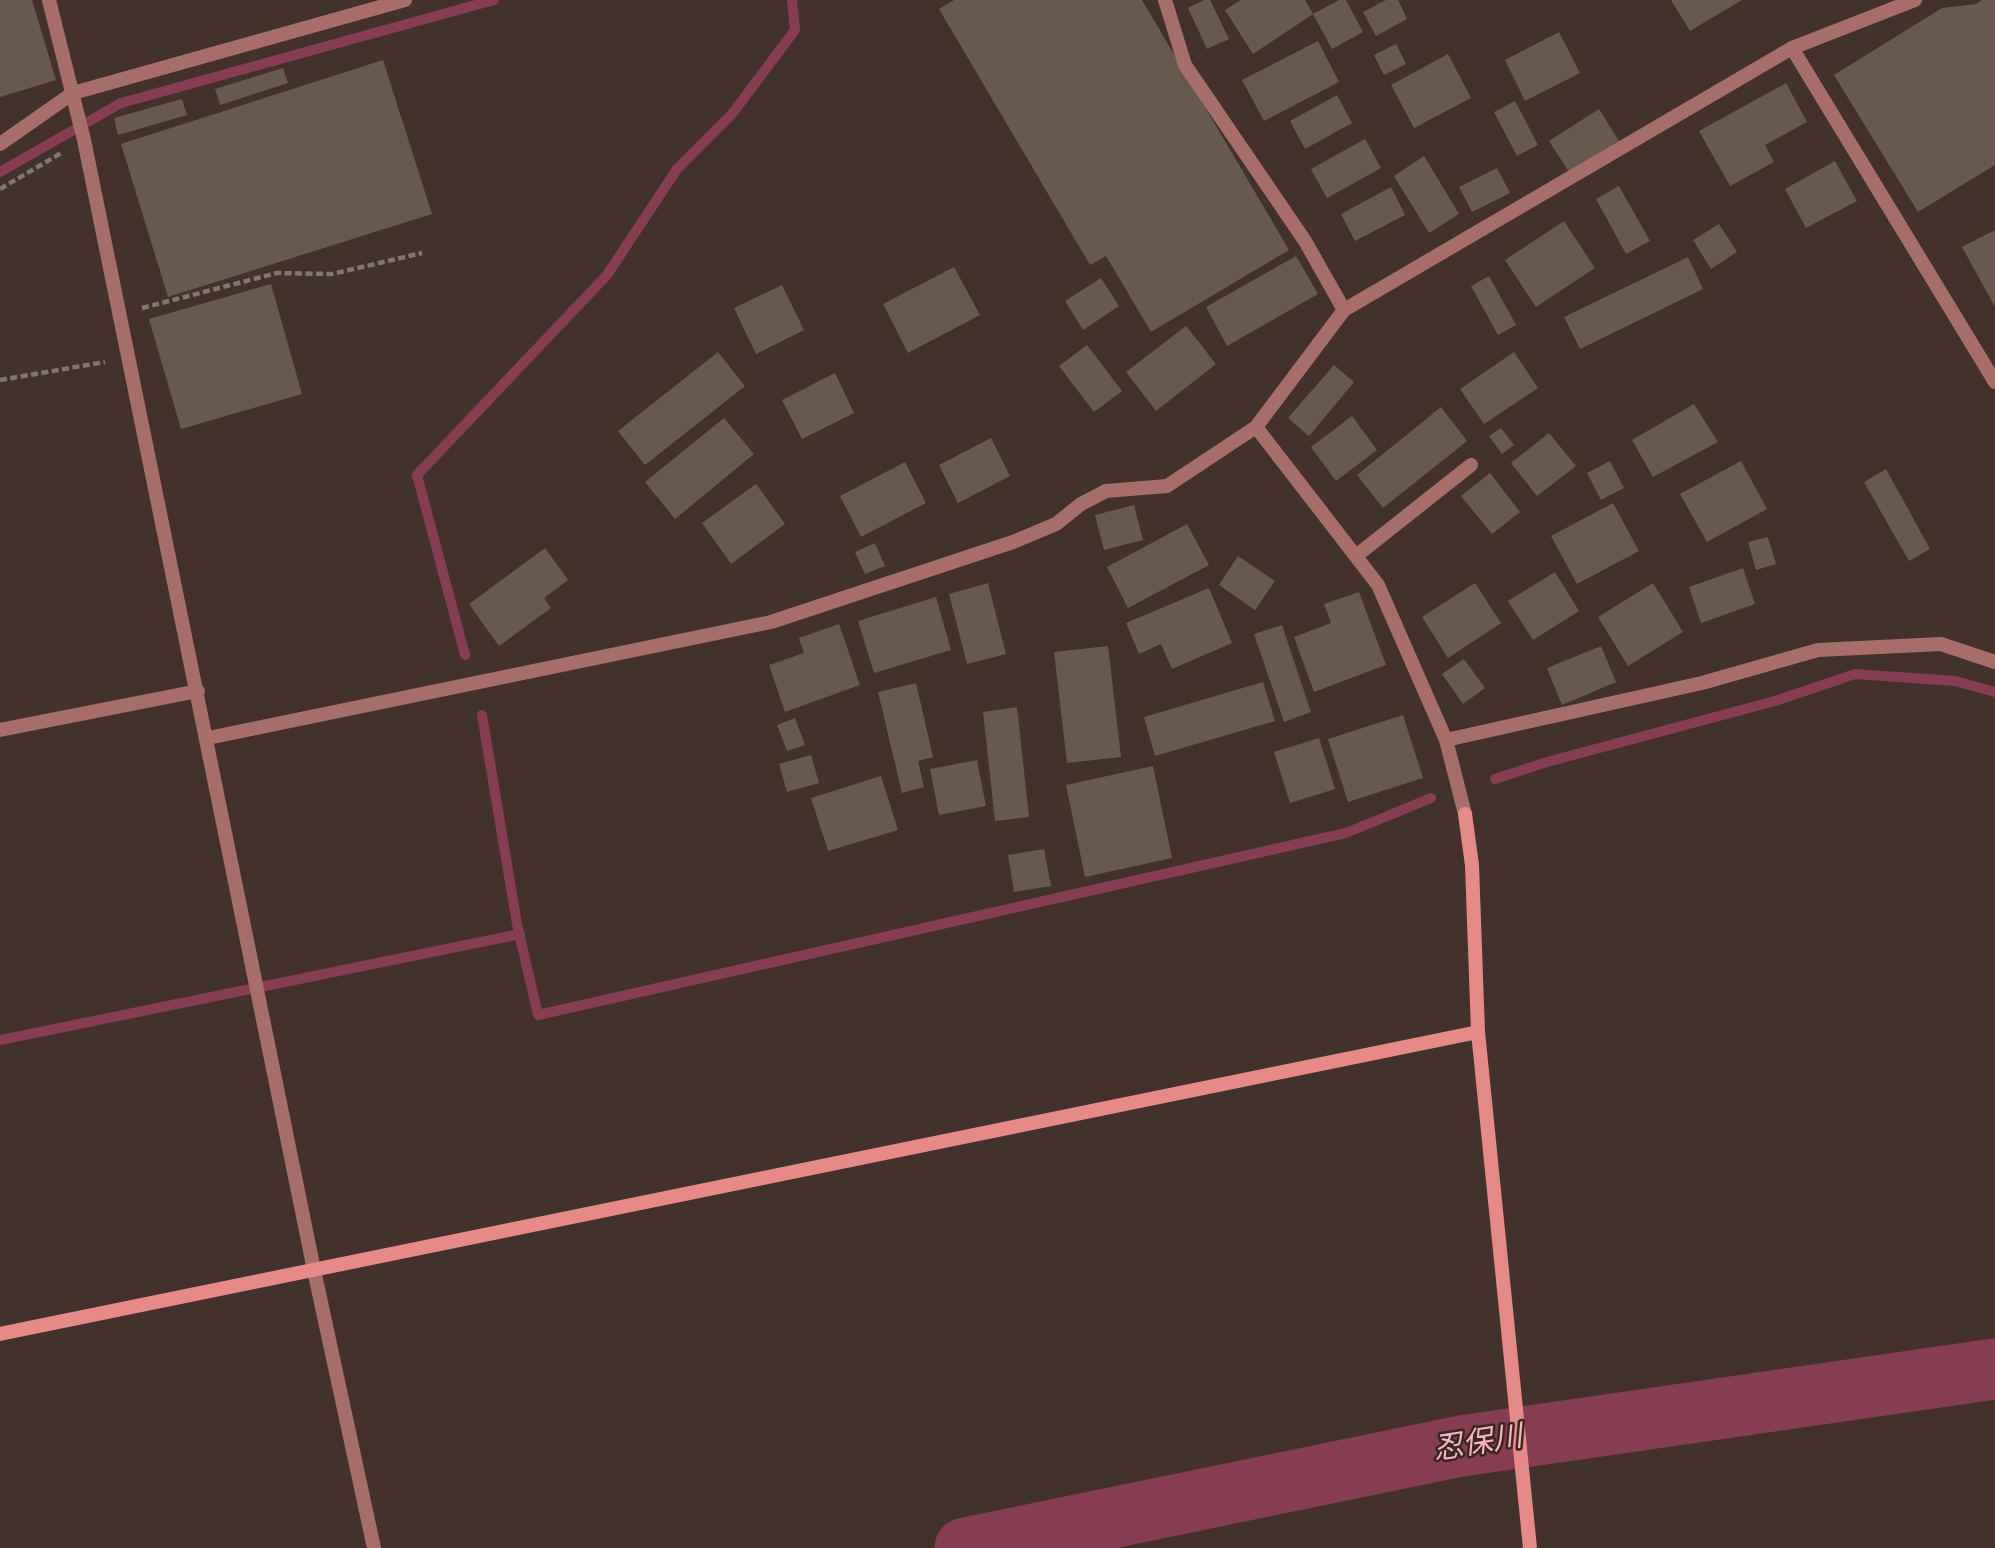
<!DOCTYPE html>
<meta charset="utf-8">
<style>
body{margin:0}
canvas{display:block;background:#42322b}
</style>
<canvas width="1995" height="1548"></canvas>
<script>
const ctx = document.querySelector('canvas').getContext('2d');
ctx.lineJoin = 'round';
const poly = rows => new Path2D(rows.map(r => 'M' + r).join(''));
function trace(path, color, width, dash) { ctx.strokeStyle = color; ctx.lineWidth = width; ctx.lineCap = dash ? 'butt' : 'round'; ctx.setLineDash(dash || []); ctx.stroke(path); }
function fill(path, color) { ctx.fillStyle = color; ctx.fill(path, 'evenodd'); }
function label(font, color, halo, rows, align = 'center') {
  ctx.font = font + ' Jost,"Noto Sans JP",sans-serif'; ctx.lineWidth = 5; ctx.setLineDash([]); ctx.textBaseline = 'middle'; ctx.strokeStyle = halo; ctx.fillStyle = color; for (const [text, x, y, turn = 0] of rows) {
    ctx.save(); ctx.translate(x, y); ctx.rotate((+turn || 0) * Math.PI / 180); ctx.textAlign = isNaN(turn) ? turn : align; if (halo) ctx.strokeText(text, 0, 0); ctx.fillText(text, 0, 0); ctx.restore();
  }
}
trace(poly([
 [0,172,121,103,494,0],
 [465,655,417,475,607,275,677,169,732,114,795,30,792,0],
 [482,715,517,924,538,1015,1346,833,1431,798],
 [1495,779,1547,762,1775,701,1855,674,1955,681,1995,692],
 [0,1040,520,934]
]), '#873d51', 10);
trace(poly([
 [965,1548,1461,1446,1995,1369]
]), '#873d51', 61);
fill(poly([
 [0,0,32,0,56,80,0,97],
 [954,0,1142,0,1289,250,1151,332,1106,256,1090,265,939,9],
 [1204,0,1210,0,1229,39,1207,49,1188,8],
 [1241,0,1305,0,1313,14,1253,54,1225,10],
 [1339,0,1346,0,1363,32,1332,49,1313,14],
 [1386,0,1398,0,1407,19,1376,36,1363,12],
 [1671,0,1742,0,1690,31],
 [1982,0,1995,0,1995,165,1918,212,1834,75,1942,8,1976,4],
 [1559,32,1580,73,1525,101,1505,60],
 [1318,41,1339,82,1264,121,1242,80],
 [1396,44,1406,64,1384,75,1374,55],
 [1448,54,1471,98,1414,128,1391,85],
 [383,60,432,214,168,297,121,144],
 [283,68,288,83,220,105,215,89],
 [1786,83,1807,122,1765,145,1774,162,1730,186,1699,131],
 [1337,95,1352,123,1305,149,1290,121],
 [182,99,187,115,118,135,114,118],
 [1515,101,1538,145,1517,156,1494,112],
 [1599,109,1619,141,1569,172,1549,141],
 [1365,139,1381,168,1327,198,1311,169],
 [1424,156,1459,214,1429,233,1394,176],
 [1835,161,1857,201,1806,228,1785,189],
 [1497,168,1510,193,1472,212,1459,187],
 [1619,186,1650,241,1626,254,1596,199],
 [1391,187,1405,215,1355,241,1341,214],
 [1564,221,1595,268,1536,307,1505,260],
 [1719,224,1737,252,1711,269,1693,240],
 [1995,230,1995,307,1962,247],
 [1296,256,1318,294,1227,346,1206,307],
 [1688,257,1703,289,1580,349,1564,317],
 [954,267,980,315,908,353,883,304],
 [1489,276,1516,325,1498,335,1471,286],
 [1101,278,1119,306,1083,330,1065,301],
 [271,284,302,394,181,429,149,319],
 [782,285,804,330,756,354,734,308],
 [1186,326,1216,364,1156,411,1126,372],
 [1087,345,1122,391,1094,412,1059,366],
 [718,352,745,386,645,465,618,431],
 [1514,352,1538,388,1484,424,1460,389],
 [1334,365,1354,382,1309,436,1288,418],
 [835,373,854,413,802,439,782,400],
 [1694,404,1718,442,1653,477,1632,440],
 [1441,407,1467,441,1383,508,1357,475],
 [1352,416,1377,450,1336,481,1311,447],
 [724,418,754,454,675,519,645,482],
 [1501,428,1514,445,1502,454,1489,436],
 [1549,433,1576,466,1537,496,1511,463],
 [991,438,1010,476,958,503,939,465],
 [1610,461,1624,488,1601,500,1587,473],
 [1741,461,1767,509,1707,542,1680,494],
 [905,462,926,503,861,537,840,496],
 [1886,469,1930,549,1909,561,1864,482],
 [1490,473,1520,512,1492,534,1461,496],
 [756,484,785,524,731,564,702,523],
 [1613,503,1639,551,1577,584,1551,536],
 [1134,505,1143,540,1104,550,1095,515],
 [1187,524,1209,565,1128,608,1107,567],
 [1768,537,1776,564,1756,570,1748,542],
 [875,543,885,566,865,574,855,552],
 [545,548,568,580,544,598,551,608,499,646,469,604],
 [1238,556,1275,581,1255,610,1219,585],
 [1743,568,1755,604,1701,623,1689,587],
 [1555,572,1579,611,1533,640,1508,601],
 [988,583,1006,654,967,664,949,594],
 [1475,583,1501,623,1448,658,1422,617],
 [1653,583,1683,632,1628,666,1598,617],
 [1209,588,1232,643,1172,669,1161,644,1139,654,1126,623],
 [1359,592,1386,665,1314,692,1294,637,1331,623,1324,604],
 [936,597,951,650,874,673,858,621],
 [839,624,860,685,785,712,769,665,804,653,799,638],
 [1282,625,1311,712,1284,722,1254,634],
 [1108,646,1121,757,1067,763,1054,652],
 [1601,646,1616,682,1562,705,1547,668],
 [1464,659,1485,688,1463,704,1442,674],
 [1263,682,1275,721,1155,756,1144,717],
 [916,683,933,757,918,761,924,787,902,793,878,692],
 [1017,707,1029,817,995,821,983,712],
 [1403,715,1423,778,1348,802,1328,739],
 [795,718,805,745,787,751,777,725],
 [1319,738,1335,789,1290,803,1274,752],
 [811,755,819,783,787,792,779,764],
 [977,760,986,806,939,815,930,769],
 [1153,766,1172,858,1085,877,1066,785],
 [881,776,898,830,828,851,811,798],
 [1044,849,1051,886,1014,892,1008,855]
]), '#67594d');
trace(poly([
 [0,189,63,152],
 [142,308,277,273,332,274,422,253],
 [0,380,105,362]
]), '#82746e', 4.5, [7, 3.5]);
trace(poly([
 [1792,48,1995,382],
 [1356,556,1471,465]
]), '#a66d69', 14);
trace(poly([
 [49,0,84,140,314,1270,374,1548],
 [1165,0,1185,65,1305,241,1344,310],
 [0,144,73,93,405,0],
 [1256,427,1378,585,1446,740,1465,814],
 [0,730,198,691],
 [208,738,771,622,1013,542,1056,524,1081,504,1106,491,1167,486,1256,427,1344,310,1792,48,1915,0],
 [1446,740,1702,683,1818,650,1941,644,1995,662]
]), '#a66d69', 14);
trace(poly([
 [1465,814,1472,865,1478,1032,1530,1548],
 [0,1334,1478,1032]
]), '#e58a86', 14);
label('italic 30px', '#f6b3c1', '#382821', [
 ["忍保川",1478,1445,-9]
]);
</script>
